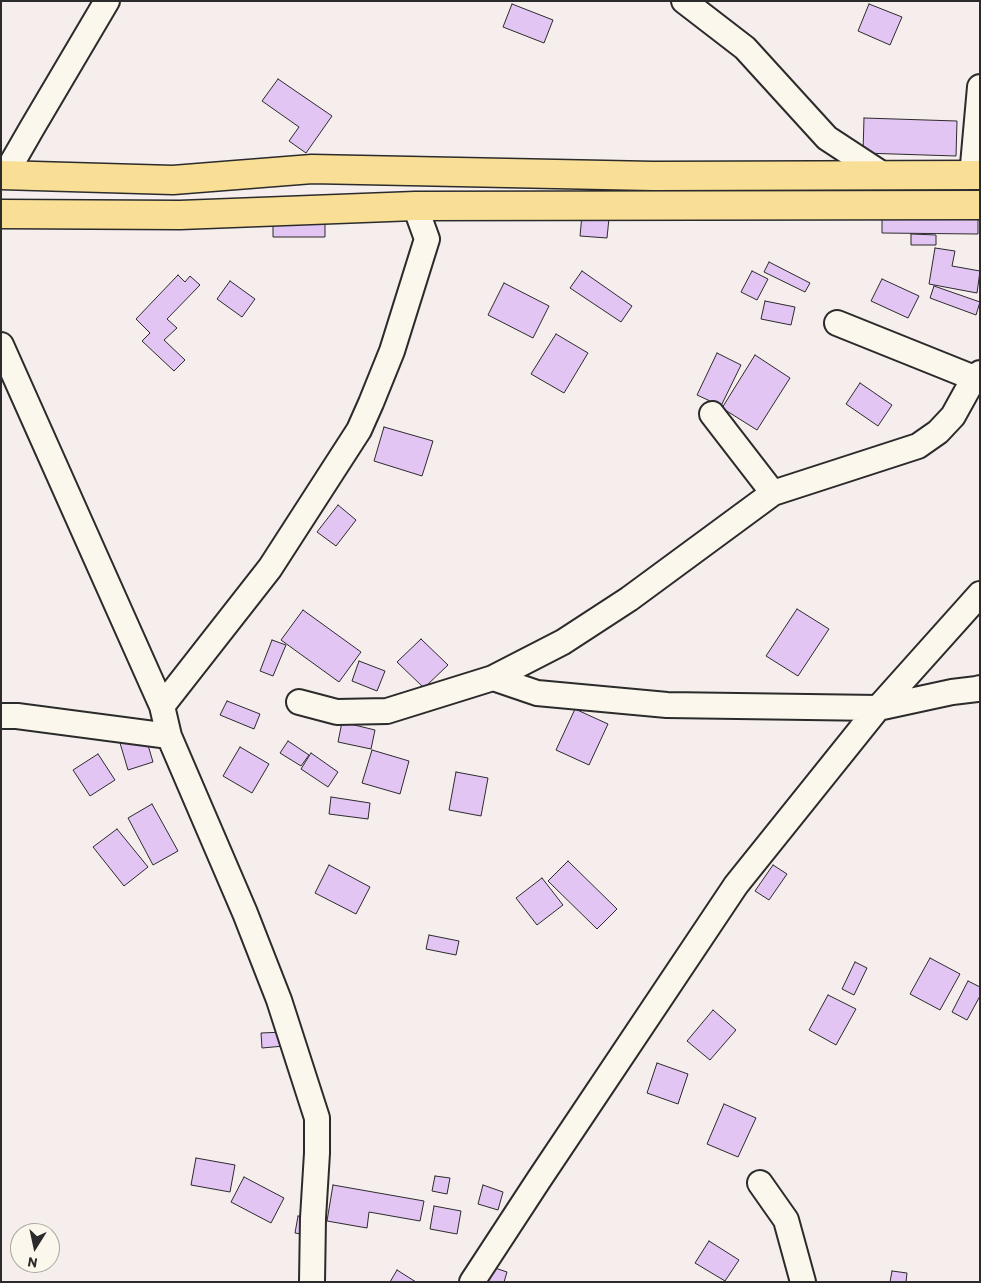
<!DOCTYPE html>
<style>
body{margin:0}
#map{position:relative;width:981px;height:1283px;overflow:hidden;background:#f6eded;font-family:Itim,sans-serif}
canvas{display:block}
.frame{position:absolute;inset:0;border:2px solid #2b2b2b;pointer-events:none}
.north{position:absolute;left:10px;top:1223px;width:50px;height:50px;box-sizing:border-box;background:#fbf7ec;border:1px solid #a8a59f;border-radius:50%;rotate:190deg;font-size:14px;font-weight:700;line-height:20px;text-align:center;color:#2b2b2b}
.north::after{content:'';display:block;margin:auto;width:18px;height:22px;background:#2b2b2b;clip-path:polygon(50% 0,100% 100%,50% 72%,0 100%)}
</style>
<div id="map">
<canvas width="981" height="1283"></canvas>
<div class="frame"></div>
<div class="north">N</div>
</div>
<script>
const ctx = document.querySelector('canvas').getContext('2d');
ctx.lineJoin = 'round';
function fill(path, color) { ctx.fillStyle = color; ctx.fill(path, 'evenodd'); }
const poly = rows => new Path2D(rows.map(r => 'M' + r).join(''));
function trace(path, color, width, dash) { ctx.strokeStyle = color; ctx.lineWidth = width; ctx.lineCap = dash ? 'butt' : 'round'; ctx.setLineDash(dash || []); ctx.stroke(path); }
const building = poly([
 [512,4,553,20,544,43,503,27,512,4],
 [869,4,902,17,890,45,858,31,869,4],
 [278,79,332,116,306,153,289,141,299,127,262,101,278,79],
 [864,118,957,121,956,156,863,153,864,118],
 [582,215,609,218,607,238,580,236,582,215],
 [882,215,978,217,978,234,882,233,882,215],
 [273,217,325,217,325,237,273,237,273,217],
 [911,234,936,235,936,245,911,245,911,234],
 [935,248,955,251,952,266,980,271,977,293,929,284,935,248],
 [769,262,810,283,805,292,764,272,769,262],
 [582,271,632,306,621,322,570,288,582,271],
 [752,271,768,279,757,300,741,292,752,271],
 [178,275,185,282,190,276,200,285,167,319,177,328,164,340,185,360,174,371,142,341,150,333,136,319,178,275],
 [882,279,919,296,908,318,871,301,882,279],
 [230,281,255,299,242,317,217,299,230,281],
 [504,283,549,306,533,338,488,315,504,283],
 [934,286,980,302,976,315,930,298,934,286],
 [765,301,795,307,791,325,761,319,765,301],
 [556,334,588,353,564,393,531,374,556,334],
 [717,353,741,365,721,406,697,395,717,353],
 [755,355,790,378,757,430,722,408,755,355],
 [860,383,892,405,878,426,846,404,860,383],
 [384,427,433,441,422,476,374,461,384,427],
 [338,505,356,520,336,546,317,532,338,505],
 [797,609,829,629,798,676,766,656,797,609],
 [303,610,361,652,339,682,281,640,303,610],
 [421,639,448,665,424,688,397,662,421,639],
 [272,640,286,645,273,676,260,671,272,640],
 [359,661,385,671,377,691,352,681,359,661],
 [227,701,260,714,254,729,220,715,227,701],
 [575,709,608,724,589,765,556,750,575,709],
 [342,722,375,730,371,749,338,742,342,722],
 [145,735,153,762,128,770,120,743,145,735],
 [288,741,309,755,301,766,280,753,288,741],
 [240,747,269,764,252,793,223,776,240,747],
 [372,750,409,761,400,794,362,783,372,750],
 [311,753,338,772,328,787,301,769,311,753],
 [98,754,115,780,90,796,73,770,98,754],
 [456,772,488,778,481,816,449,810,456,772],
 [331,797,370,803,368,819,329,814,331,797],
 [152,804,178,851,153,865,128,818,152,804],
 [117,829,148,867,124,886,93,847,117,829],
 [568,861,617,909,597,929,548,881,568,861],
 [329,865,370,887,356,914,315,893,329,865],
 [773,865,787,874,769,900,755,891,773,865],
 [542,878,563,905,537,925,516,898,542,878],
 [429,935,459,941,456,955,426,949,429,935],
 [930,958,960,974,940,1010,910,994,930,958],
 [855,962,867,968,854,995,842,989,855,962],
 [968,981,980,987,980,996,967,1020,952,1012,968,981],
 [828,995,856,1009,836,1045,809,1030,828,995],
 [713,1010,736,1030,710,1060,687,1041,713,1010],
 [284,1032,284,1046,262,1048,261,1033,284,1032],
 [657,1063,688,1074,678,1104,647,1093,657,1063],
 [724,1104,756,1118,738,1157,707,1144,724,1104],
 [196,1158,235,1165,230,1192,191,1185,196,1158],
 [435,1176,450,1178,447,1194,432,1191,435,1176],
 [244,1177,284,1198,271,1223,231,1202,244,1177],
 [333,1185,424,1201,420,1221,369,1212,367,1228,327,1221,333,1185],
 [483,1185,503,1192,498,1210,478,1204,483,1185],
 [434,1206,461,1211,457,1234,430,1229,434,1206],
 [298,1216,311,1219,307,1235,295,1233,298,1216],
 [709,1241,739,1260,725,1281,695,1263,709,1241],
 [492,1267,507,1272,504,1282,487,1282,492,1267],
 [397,1270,416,1282,390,1282,397,1270],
 [892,1271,907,1273,906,1282,890,1282,892,1271]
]);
fill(building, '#e3c5f3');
trace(building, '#2b2b2b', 1);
const minor = poly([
 [684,1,745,48,827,138,885,176],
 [5,175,32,128,107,1],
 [972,176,980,87],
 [837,323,974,378],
 [1,345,162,706,169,736,245,913,279,1000,317,1118,317,1153,313,1218,312,1282],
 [712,414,773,493,918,446,938,432,953,416,974,378,980,373],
 [493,678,537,693,667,705,878,708,952,692,977,689,980,688],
 [299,702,337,712,387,711,493,678,563,642,629,599,773,493],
 [162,706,270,568,359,430,371,403,392,351,427,239,415,206],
 [1,716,17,716,169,736],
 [760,1183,786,1220,803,1282],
 [472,1282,538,1181,736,885,878,708,980,594]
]);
const primary = poly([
 [1,175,173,180,312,169,653,176,980,175],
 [1,214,180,215,415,206,980,205]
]);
trace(minor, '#2b2b2b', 28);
trace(primary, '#2b2b2b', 31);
trace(minor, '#fbf7ec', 24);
trace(primary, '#f9df96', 28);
</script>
